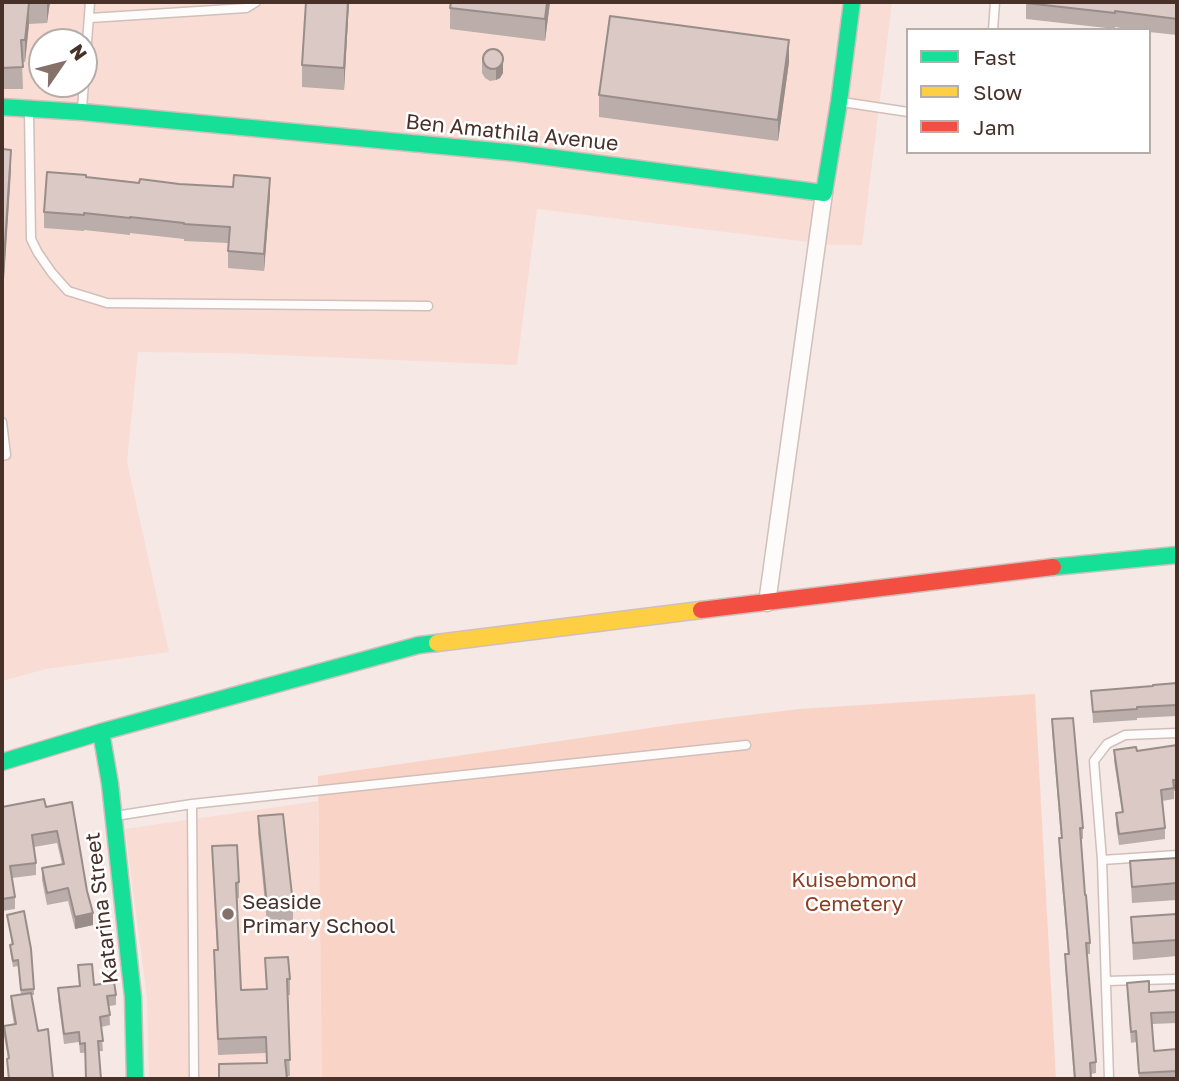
<!DOCTYPE html>
<style>
body{margin:0}
#map{position:relative;width:1179px;height:1081px;overflow:hidden;background:#f6e8e4;font-family:"Golos Text",sans-serif}
canvas{display:block}
.frame{position:absolute;inset:0;border:4px solid #483129;pointer-events:none}
.legend{position:absolute;left:906px;top:28px;width:245px;height:126px;box-sizing:border-box;background:#fff;border:2px solid #b6ada9;margin:0;padding:9px 12px;list-style:none;font-size:21px;color:#483129}
.legend li{display:flex;align-items:center;gap:14px;height:35px}
.legend b{width:35px;border:2px solid #b6ada9}
.north{position:absolute;left:28px;top:28px;width:70px;height:70px;box-sizing:border-box;background:#fff;border:2px solid #b6ada9;border-radius:50%;rotate:55deg;font-size:19px;font-weight:700;line-height:28px;text-align:center;color:#483129}
.north::after{content:'';display:block;margin:auto;width:24px;height:32px;background:#85716a;clip-path:polygon(50% 0,100% 100%,50% 72%,0 100%)}
</style>
<div id="map">
<canvas width="1179" height="1081"></canvas>
<div class="frame"></div>
<ul class="legend">
<li><b style="height:9px;background:#16e098"></b>Fast</li>
<li><b style="height:9px;background:#ffcf43"></b>Slow</li>
<li><b style="height:9px;background:#f24e42"></b>Jam</li>
</ul>
<div class="north">N</div>
</div>
<script>
const ctx = document.querySelector('canvas').getContext('2d');
ctx.lineJoin = 'round';
function fill(path, color) { ctx.fillStyle = color; ctx.fill(path, 'evenodd'); }
const poly = rows => new Path2D(rows.map(r => 'M' + r).join(''));
function trace(path, color, width, dash) { ctx.strokeStyle = color; ctx.lineWidth = width; ctx.lineCap = dash ? 'butt' : 'round'; ctx.setLineDash(dash || []); ctx.stroke(path); }
function label(font, color, halo, rows, align = 'center') {
  ctx.font = font + ' "Golos Text",sans-serif'; ctx.lineWidth = 5; ctx.setLineDash([]); ctx.textBaseline = 'middle'; ctx.strokeStyle = halo; ctx.fillStyle = color; for (const [text, x, y, turn = 0] of rows) {
    ctx.save(); ctx.translate(x, y); ctx.rotate((+turn || 0) * Math.PI / 180); ctx.textAlign = isNaN(turn) ? turn : align; if (halo) ctx.strokeText(text, 0, 0); ctx.fillText(text, 0, 0); ctx.restore();
  }
}
fill(poly([
 [2,2,892,2,862,245,833,245,537,209,517,365,226,353,138,352,127,462,169,652,46,669,2,681],
 [42,42,84,42,84,84,42,84],
 [318,801,322,1079,149,1079,147,999,125,829]
]), '#f9ddd4');
fill(poly([
 [1035,694,1056,1079,322,1079,318,776,684,723,799,709]
]), '#fad3c7');
const lane = poly([
 [90,18,246,8,256,2],
 [993,30,995,2],
 [842,102,908,112],
 [82,109,90,2],
 [29,112,31,239,38,253,52,273,68,291,107,303,428,306],
 [2,422,6,455,2,456],
 [192,804,194,1079],
 [115,816,192,804,746,745],
 [1102,860,1177,855],
 [1107,981,1177,979],
 [1109,1079,1102,860,1094,761,1107,744,1125,735,1177,733]
]);
const street = poly([
 [767,603,824,193]
]);
const fast = poly([
 [2,107,82,112,517,153,824,193,839,102,852,2],
 [1053,567,1177,555],
 [101,732,110,784,133,997,135,1079],
 [2,762,101,732,419,645,437,643]
]);
const slow = poly([
 [437,643,701,610]
]);
const jam = poly([
 [701,610,1053,567]
]);
trace(lane, '#d0bfba', 11);
trace(street, '#d0bfba', 19);
trace(fast, '#d0bfba', 19);
trace(slow, '#d0bfba', 19);
trace(jam, '#d0bfba', 19);
trace(lane, '#fefcfb', 8);
trace(street, '#fefcfb', 16);
trace(fast, '#16e098', 16);
trace(slow, '#ffcf43', 16);
trace(jam, '#f24e42', 16);
fill(poly([
 [2,2,50,2,47,23,29,24,25,62,22,62,23,89,2,89],
 [306,2,349,2,344,90,302,87,302,65],
 [550,2,545,41,450,29,450,8],
 [1026,2,1177,2,1177,35,1149,32,1149,30,1134,30,1115,27,1115,29,1026,19],
 [482,57,503,73,500,78,496,80,490,81,485,78,482,73],
 [789,62,778,141,599,117,599,95],
 [86,177,270,195,264,271,228,268,228,243,184,241,184,239,130,233,130,235,84,230,84,231,44,228,44,212],
 [1177,683,1177,716,1137,718,1137,720,1093,723,1091,691,1153,686],
 [1052,719,1083,828,1083,839,1081,839,1085,895,1090,943,1090,954,1087,954,1096,1062,1096,1073,1091,1074,1091,1079,1074,1079,1065,965,1065,954,1068,954,1059,849,1059,838,1061,838,1052,731],
 [1177,745,1177,791,1174,791,1174,799,1162,801,1165,828,1165,839,1119,845,1116,824,1116,813,1122,812,1114,761,1114,750,1137,751],
 [72,802,93,925,75,929,68,901,47,905,42,880,42,868,62,864,57,843,34,847,36,863,36,875,12,878,15,897,15,909,2,911,2,807,46,807],
 [258,816,293,904,293,920,267,923,258,833],
 [212,846,239,882,239,898,237,898,241,990,266,989,265,958,290,979,290,995,287,995,290,1076,287,1076,266,1063,266,1053,218,1055,214,966,214,950,217,950],
 [1177,858,1177,900,1132,903,1130,861],
 [1177,914,1177,956,1133,960,1131,917],
 [7,915,34,989,34,995,31,995,38,1031,53,1079,8,1079,7,1059,8,1058,4,1036,4,1026,14,1024,11,1006,11,996,21,994,18,966,13,967,10,950,10,945,12,945],
 [78,965,94,985,116,995,116,1005,109,1006,110,1025,101,1027,103,1051,80,1053,79,1042,64,1044,58,998,58,988,79,986],
 [1127,983,1149,992,1177,990,1177,1023,1152,1024,1154,1051,1177,1049,1177,1079,1139,1079,1136,1042,1131,1043]
]), '#bbada9');
fill(poly([
 [47,2,50,2,47,23],
 [348,2,349,2,344,90,344,68],
 [547,2,550,2,545,41,545,19],
 [29,3,29,24,25,62,25,40],
 [789,40,789,62,778,141,778,120],
 [503,62,503,73,500,78,496,80,496,69],
 [11,150,11,171,2,311,2,290],
 [270,178,270,195,264,271,264,254],
 [93,913,93,925,75,929,75,917]
]), '#998d89');
const building = poly([
 [2,2,42,2,29,3,25,40,21,40,23,67,2,68,2,2],
 [306,2,348,2,344,68,302,65,306,2],
 [451,2,547,2,545,19,450,8,451,2],
 [1026,2,1177,2,1177,19,1115,11,1115,13,1026,3,1026,2],
 [610,16,789,40,778,120,599,95,610,16],
 '483 59a10 10 0 1 1 20 0a10 10 0 1 1-20 0Z',
 [2,149,11,150,2,290,2,149],
 [47,172,86,175,86,177,139,183,140,179,179,184,233,187,234,175,270,178,264,254,228,251,230,227,184,224,184,223,130,217,130,218,84,213,84,215,44,212,47,172],
 [1177,683,1177,705,1137,707,1137,709,1093,712,1091,691,1153,686,1153,685,1177,683],
 [1073,718,1083,828,1080,828,1085,895,1086,895,1090,943,1086,943,1096,1062,1090,1063,1091,1079,1075,1079,1065,954,1069,954,1059,838,1062,838,1052,719,1073,718],
 [1177,745,1177,780,1173,780,1174,788,1161,790,1165,828,1119,834,1116,813,1123,812,1114,750,1136,747,1137,751,1177,745],
 [44,799,46,807,72,802,87,891,93,913,75,917,68,888,47,893,42,868,64,864,57,831,32,835,36,863,10,866,15,897,2,899,2,807,44,799],
 [283,814,293,904,267,906,258,816,283,814],
 [237,845,239,882,236,883,241,990,267,989,265,958,288,957,290,979,287,979,290,1060,285,1060,287,1079,219,1079,219,1064,267,1063,266,1037,218,1039,214,950,218,950,212,846,237,845],
 [1177,858,1177,883,1132,887,1130,861,1177,858],
 [24,911,31,949,34,989,21,990,18,960,13,961,10,945,13,944,7,915,24,911],
 [1177,914,1177,940,1133,943,1131,917,1177,914],
 [92,964,94,985,114,982,116,995,107,996,110,1015,100,1017,103,1041,98,1041,101,1079,86,1079,85,1043,80,1044,79,1032,64,1034,58,988,80,986,78,965,92,964],
 [1149,981,1149,992,1177,990,1177,1012,1151,1013,1154,1051,1177,1049,1177,1071,1139,1073,1136,1031,1131,1032,1127,983,1149,981],
 [31,993,38,1031,48,1029,53,1079,9,1079,7,1059,9,1058,4,1026,16,1024,11,996,31,993]
]);
fill(building, '#dac9c4');
trace(building, '#998d89', 2);
for (const [x, y, r, color] of [
 [228,914,7,"#85716a"]
]) { const dot = new Path2D(); dot.arc(x, y, r, 0, 2 * Math.PI); ctx.fillStyle = color; ctx.fill(dot); trace(dot, '#fff', 2.5); }
label('21px', '#483129', '#fff', [
 ["Ben Amathila Avenue",512,133,6],
 ["Katarina Street",102,908,-97]
]);
label('21px', '#8b3d22', '#fff', [
 ["Kuisebmond",854,880],
 ["Cemetery",854,904]
]);
label('21px', '#483129', '#fff', [
 ["Seaside",242,902],
 ["Primary School",242,926]
], 'left');
</script>
